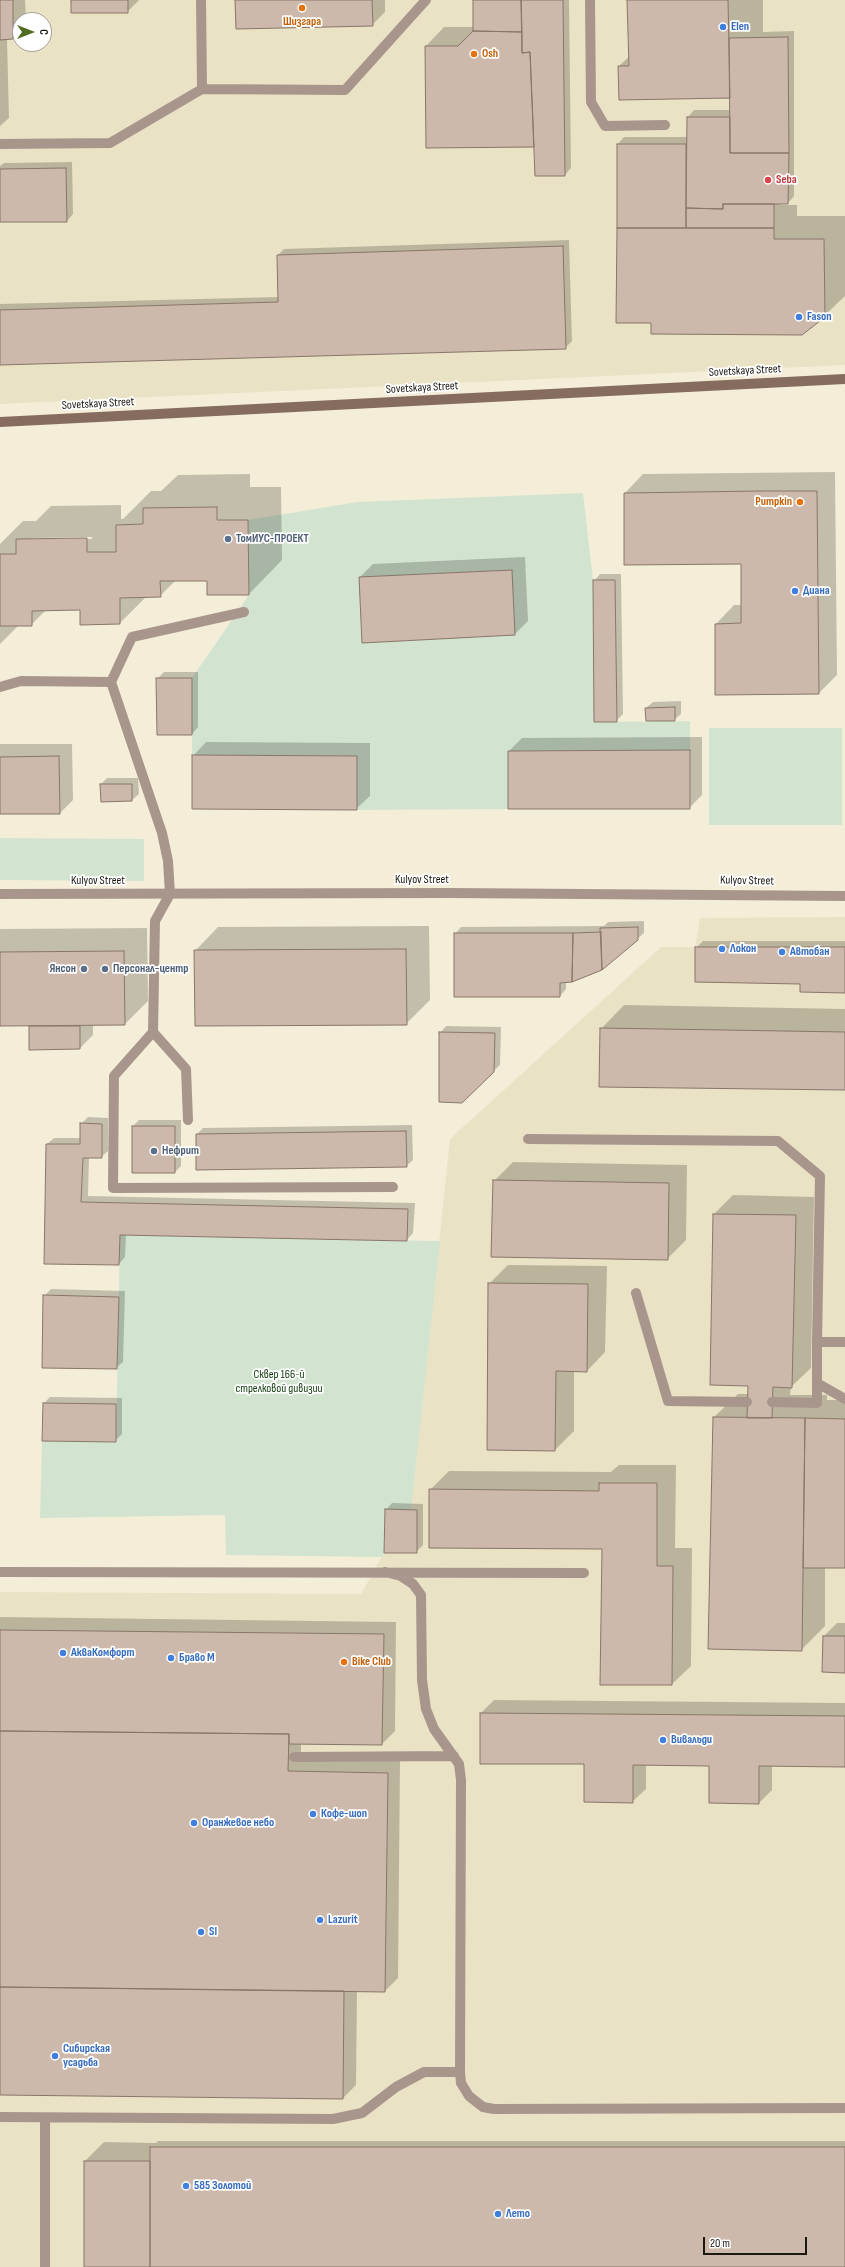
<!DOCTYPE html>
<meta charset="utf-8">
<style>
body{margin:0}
#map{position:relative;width:845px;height:2267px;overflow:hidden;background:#f4eed8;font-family:"Sofia Sans Condensed",sans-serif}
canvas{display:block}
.north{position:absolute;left:12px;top:12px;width:40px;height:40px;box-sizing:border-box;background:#fff;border:1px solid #a3a39f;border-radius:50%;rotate:90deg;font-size:11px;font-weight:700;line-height:16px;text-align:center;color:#1a1810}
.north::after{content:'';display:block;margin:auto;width:14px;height:18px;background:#4e6c21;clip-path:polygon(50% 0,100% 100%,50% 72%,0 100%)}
.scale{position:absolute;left:703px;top:2237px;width:104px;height:18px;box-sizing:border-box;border:2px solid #1a1810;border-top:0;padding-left:5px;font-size:12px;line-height:14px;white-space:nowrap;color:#1a1810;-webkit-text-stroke:3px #fff;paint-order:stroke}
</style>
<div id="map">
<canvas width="845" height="2267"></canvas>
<div class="north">С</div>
<div class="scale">20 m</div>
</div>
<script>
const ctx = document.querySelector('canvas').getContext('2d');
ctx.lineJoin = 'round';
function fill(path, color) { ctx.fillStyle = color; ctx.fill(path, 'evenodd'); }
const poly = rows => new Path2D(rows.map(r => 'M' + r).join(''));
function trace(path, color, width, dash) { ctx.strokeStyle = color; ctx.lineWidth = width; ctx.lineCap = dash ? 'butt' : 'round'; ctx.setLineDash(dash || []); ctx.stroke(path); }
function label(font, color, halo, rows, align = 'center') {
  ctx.font = font + ' "Sofia Sans Condensed",sans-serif'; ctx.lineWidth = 3.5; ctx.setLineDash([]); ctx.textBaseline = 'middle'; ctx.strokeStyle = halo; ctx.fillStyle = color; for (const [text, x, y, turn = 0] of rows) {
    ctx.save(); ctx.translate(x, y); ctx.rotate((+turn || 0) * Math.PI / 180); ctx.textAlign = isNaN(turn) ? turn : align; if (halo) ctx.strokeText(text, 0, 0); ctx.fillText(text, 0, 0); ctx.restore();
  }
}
fill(poly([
 [0,0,845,0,845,365,0,404],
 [20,20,44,20,44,44,20,44],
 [845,917,845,2267,0,2267,0,1592,361,1594,384,1553,385,1509,411,1509,450,1139,661,947,695,947,700,918]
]), '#eae2c5');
fill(poly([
 [583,493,593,580,594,722,690,721,690,750,508,751,508,809,357,810,357,756,192,755,192,678,249,595,248,520,357,502],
 [709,728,842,728,842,825,709,825],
 [0,838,144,839,144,881,0,880],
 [120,1235,440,1241,411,1510,385,1509,384,1553,382,1557,226,1555,225,1515,40,1518,42,1441,116,1442]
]), '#d2e4cf');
fill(poly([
 [0,0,25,0,26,20,20,20,20,31,13,39,7,39,9,118,0,126],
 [72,0,139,0,127,12],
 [236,0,385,0,385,12,372,25],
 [474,0,569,0,571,168,565,175,426,46,444,27,474,27],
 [629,0,763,0,763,32,794,31,794,196,788,203,780,203,780,205,797,205,797,216,845,216,845,296,824,316,652,322,618,227,618,144,624,137,687,137,688,117,694,110,731,110,731,97,619,66,630,56],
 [72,162,73,214,67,221,0,221,0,166,4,163],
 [569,240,572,341,565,348,0,364,0,304,279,297,278,255,284,249],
 [835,472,837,675,819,693,716,694,716,624,734,605,742,605,742,563,625,493,643,474],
 [250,474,250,487,281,487,282,560,249,594,208,580,176,580,160,596,147,596,120,623,81,609,46,610,31,625,19,625,0,644,0,544,23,521,36,521,51,506,121,505,121,519,123,519,151,491,161,491,178,475],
 [92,537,92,539,29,540,31,538],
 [525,557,528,621,515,634,360,577,373,564],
 [600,574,621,574,623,714,616,721,594,581],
 [164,672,198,672,198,727,192,734,157,679],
 [681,701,681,714,674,720,646,708,653,702],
 [702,737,702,795,689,808,509,751,522,738],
 [206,742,370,743,370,796,356,809,193,756],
 [0,744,72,744,73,800,60,813,0,813],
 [107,778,138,778,139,794,132,800,102,801,101,784],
 [644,921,644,933,637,939,566,982,566,989,560,996,455,934,461,927,604,926,608,922],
 [429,926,430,1000,406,1024,195,951,218,927],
 [147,928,148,1001,125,1024,93,1025,93,1035,80,1048,30,1027,31,1025,0,1025,0,929],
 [703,941,845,941,845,992,801,983,696,948],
 [624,1005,845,1009,845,1090,601,1029],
 [446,1026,501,1027,500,1065,461,1102,440,1033],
 [88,1117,108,1118,108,1151,101,1157,89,1157,88,1196,415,1203,413,1233,407,1240,126,1234,125,1257,119,1264,45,1263,47,1144,54,1138,81,1138,81,1124],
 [139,1120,181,1120,181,1166,175,1172,133,1126],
 [412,1125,413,1160,406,1166,197,1134,203,1128],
 [513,1162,687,1165,686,1240,667,1259,494,1181],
 [733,1195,814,1197,811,1368,791,1387,790,1395,827,1395,827,1400,845,1400,845,1567,825,1567,825,1626,801,1650,714,1417,738,1394,749,1394,749,1385,714,1214],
 [508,1265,607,1266,605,1352,587,1371,574,1370,574,1431,555,1450,489,1284],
 [51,1289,125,1291,123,1362,116,1368,44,1296],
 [50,1397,122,1398,122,1434,115,1441,44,1403],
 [619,1465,676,1465,675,1548,692,1548,691,1666,672,1684,603,1548,430,1490,449,1471,611,1472],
 [392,1503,423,1504,423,1545,416,1552,386,1510],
 [0,1617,396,1622,395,1731,382,1744,301,1743,301,1759,400,1760,398,1978,385,1991,357,1990,356,2085,343,2098,0,2094],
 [837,1623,845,1623,845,1672,823,1671,824,1636],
 [494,1700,845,1703,845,1766,772,1765,772,1790,759,1803,710,1765,646,1764,646,1789,632,1802,585,1763,481,1763,481,1713],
 [158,2141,845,2141,845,2267,84,2267,85,2161,104,2142,156,2143]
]), '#0003');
const building = poly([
 [0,0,13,0,13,39,0,40,0,0],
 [71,0,128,0,128,13,71,13,71,0],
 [235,0,372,0,373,26,236,29,235,0],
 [473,0,521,0,522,32,473,31,473,0],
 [521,0,563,0,565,176,535,176,530,52,522,53,521,0],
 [627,0,728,0,730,98,619,100,618,66,629,66,627,0],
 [473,31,522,32,522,53,530,52,534,147,426,148,425,46,458,46,473,31],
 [788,37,789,153,730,153,729,38,788,37],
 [687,117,730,117,730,153,789,153,788,204,723,204,723,209,686,208,687,117],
 [617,144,686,144,686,228,617,228,617,144],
 [66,168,67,222,0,222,0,169,66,168],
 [723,204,774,204,774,228,686,228,686,208,723,209,723,204],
 [617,228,774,228,774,239,824,239,825,317,802,335,651,334,651,323,616,323,617,228],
 [563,246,566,349,0,365,0,310,278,302,277,255,563,246],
 [762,491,817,491,819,694,715,695,715,624,741,623,741,564,624,565,624,493,762,491],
 [217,507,217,520,248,520,249,595,207,595,207,581,160,581,161,597,120,598,120,624,80,625,80,610,32,611,32,626,0,626,0,554,16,554,16,539,87,538,87,552,116,552,116,525,143,524,143,508,217,507],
 [512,570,515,635,362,643,359,577,512,570],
 [593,580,615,580,617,722,594,722,593,580],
 [156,678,192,678,192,735,157,735,156,678],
 [675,707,675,721,646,721,645,708,675,707],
 [690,750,690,809,508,809,508,751,690,750],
 [192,755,357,756,357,810,192,809,192,755],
 [59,756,60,814,0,814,0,757,59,756],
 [100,784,132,784,132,801,101,802,100,784],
 [638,927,638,940,602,970,600,928,638,927],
 [601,932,602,970,572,982,573,933,601,932],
 [454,933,573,933,572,982,560,983,560,997,454,997,454,933],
 [695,947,845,947,845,993,800,992,800,984,695,982,695,947],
 [406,949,407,1025,195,1026,194,950,406,949],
 [124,951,125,1025,0,1026,0,952,124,951],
 [29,1026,80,1026,80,1049,29,1050,29,1026],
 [600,1028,845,1032,845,1090,599,1087,600,1028],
 [439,1032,495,1033,494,1072,462,1103,439,1102,439,1032],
 [80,1123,102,1124,102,1158,83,1158,81,1202,408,1209,407,1241,120,1235,119,1265,44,1264,46,1144,80,1144,80,1123],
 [132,1126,175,1126,175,1173,132,1173,132,1126],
 [406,1131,407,1167,196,1170,196,1134,406,1131],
 [493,1180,669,1183,668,1260,491,1257,493,1180],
 [713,1214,796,1215,792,1388,773,1387,772,1418,747,1418,748,1386,710,1385,713,1214],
 [488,1283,588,1284,587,1372,556,1371,555,1451,487,1450,488,1283],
 [43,1295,119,1297,117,1369,42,1368,43,1295],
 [43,1403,116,1404,116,1442,42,1441,43,1403],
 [713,1417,805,1418,802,1651,708,1649,713,1417],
 [805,1418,845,1419,845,1568,803,1568,805,1418],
 [599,1483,657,1483,657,1566,673,1566,672,1685,600,1685,602,1549,429,1548,429,1489,599,1491,599,1483],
 [385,1509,417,1510,417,1553,384,1553,385,1509],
 [0,1630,384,1634,382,1745,289,1744,289,1734,0,1731,0,1630],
 [823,1636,845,1636,845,1673,822,1672,823,1636],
 [480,1713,845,1716,845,1767,759,1766,759,1804,709,1803,709,1766,633,1765,633,1803,584,1802,584,1764,480,1764,480,1713],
 [0,1731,289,1734,288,1771,388,1773,385,1992,0,1987,0,1731],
 [0,1987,344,1991,343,2099,0,2095,0,1987],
 [150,2147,845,2147,845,2267,150,2267,150,2147],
 [84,2161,150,2161,150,2267,84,2267,84,2161]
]);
fill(building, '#cdb9ab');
trace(building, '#887669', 1);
trace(poly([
 [201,0,202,89],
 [590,0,591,102,605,126,665,125],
 [0,144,110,143,202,89,345,90,426,0],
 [111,682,132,637,244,612],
 [0,687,21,681,111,682,162,833,168,861,170,894,155,921,153,1032,114,1076,113,1188,393,1187],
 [153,1032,186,1069,188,1120],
 [528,1139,778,1141,820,1176,817,1342],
 [636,1293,668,1401,747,1402],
 [817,1383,845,1399],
 [772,1402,817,1403,817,1342,845,1342],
 [0,1572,584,1573],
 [385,1572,401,1576,413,1584,421,1595,422,1680,426,1709,434,1729,459,1764,461,1780,460,2072,461,2083,469,2096,483,2107,494,2109,845,2108],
 [294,1757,454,1756],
 [0,2117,333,2119,362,2113,396,2087,424,2072,460,2072],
 [45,2267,45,2118]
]), '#a8968d', 10);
trace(poly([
 [0,894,451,893,845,896]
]), '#a8968d', 10);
trace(poly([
 [0,422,845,379]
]), '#856c5f', 10);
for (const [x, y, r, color] of [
 [302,8,4,"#e8710a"],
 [723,27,4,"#3f7fe0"],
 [474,54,4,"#e8710a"],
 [768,180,4,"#e0444e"],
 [799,317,4,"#3f7fe0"],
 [800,502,4,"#e8710a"],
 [228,539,4,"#5c6f8a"],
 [795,591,4,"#3f7fe0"],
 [722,949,4,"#3f7fe0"],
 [782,952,4,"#3f7fe0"],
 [84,969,4,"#5c6f8a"],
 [105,969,4,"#5c6f8a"],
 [154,1151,4,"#5c6f8a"],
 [63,1653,4,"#3f7fe0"],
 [171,1658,4,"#3f7fe0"],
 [344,1662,4,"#e8710a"],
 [663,1740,4,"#3f7fe0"],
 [313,1814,4,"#3f7fe0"],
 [194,1823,4,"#3f7fe0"],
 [320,1920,4,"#3f7fe0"],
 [201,1932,4,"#3f7fe0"],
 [55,2056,4,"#3f7fe0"],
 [186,2186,4,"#3f7fe0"],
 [498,2214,4,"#3f7fe0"]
]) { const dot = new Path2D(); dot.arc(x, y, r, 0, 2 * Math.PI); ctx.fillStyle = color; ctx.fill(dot); trace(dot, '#fff', 1.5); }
label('bold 12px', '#c56008', '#fff', [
 ["Шизгара",302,22,"center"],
 ["Osh",482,54],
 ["Pumpkin",792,502,"right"],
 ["Bike Club",352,1662]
], 'left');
label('bold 12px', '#366cbe', '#fff', [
 ["Elen",731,27],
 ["Fason",807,317],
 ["Диана",803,591],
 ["Локон",730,949],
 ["Автобан",790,952],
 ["АкваКомфорт",71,1653],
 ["Браво М",179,1658],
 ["Вивальди",671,1740],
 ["Кофе-шоп",321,1814],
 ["Оранжевое небо",202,1823],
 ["Lazurit",328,1920],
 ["SI",209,1932],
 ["Сибирская",63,2049],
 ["усадьба",63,2063],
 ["585 Золотой",194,2186],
 ["Лето",506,2214]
], 'left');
label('bold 12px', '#be3a42', '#fff', [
 ["Seba",776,180]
], 'left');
label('12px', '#1a1810', '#fff', [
 ["Sovetskaya Street",745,371,-3],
 ["Sovetskaya Street",422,388,-3],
 ["Sovetskaya Street",98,404,-3],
 ["Kulyov Street",422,880],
 ["Kulyov Street",98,881],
 ["Kulyov Street",747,881,1]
]);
label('bold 12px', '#4e5e75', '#fff', [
 ["ТомИУС-ПРОЕКТ",236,539],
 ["Янсон",76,969,"right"],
 ["Персонал-центр",113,969],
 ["Нефрит",162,1151]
], 'left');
label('12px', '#0f380a', '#fff', [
 ["Сквер 166-й",279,1375],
 ["стрелковой дивизии",279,1389]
]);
</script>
